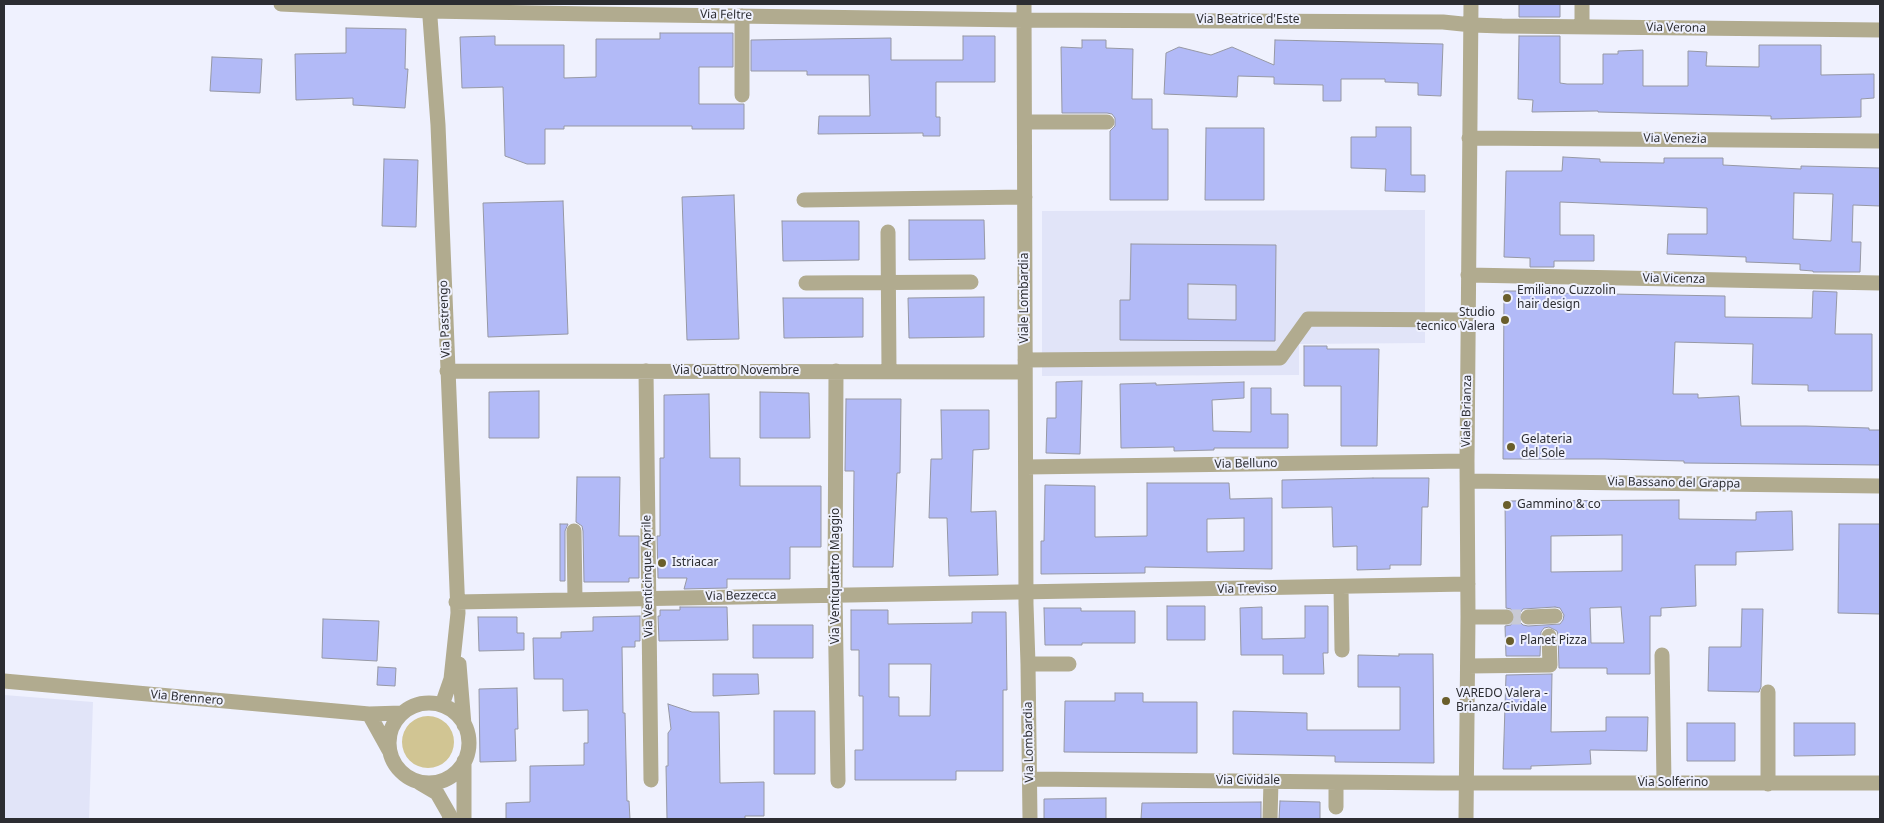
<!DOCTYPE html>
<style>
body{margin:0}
#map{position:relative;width:1884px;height:823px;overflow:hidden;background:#eff1fe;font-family:"Noto Sans",sans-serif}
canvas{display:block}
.frame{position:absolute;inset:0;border:5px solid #2c2d32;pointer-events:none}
</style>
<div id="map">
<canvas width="1884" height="823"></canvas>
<div class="frame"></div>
</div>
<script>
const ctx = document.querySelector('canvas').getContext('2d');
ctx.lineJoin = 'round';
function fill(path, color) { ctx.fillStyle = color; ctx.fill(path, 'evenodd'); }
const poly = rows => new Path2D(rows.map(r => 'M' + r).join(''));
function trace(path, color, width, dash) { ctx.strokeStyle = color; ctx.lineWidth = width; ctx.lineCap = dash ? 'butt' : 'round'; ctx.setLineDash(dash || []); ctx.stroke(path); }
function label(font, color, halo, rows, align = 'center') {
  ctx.font = font + ' "Noto Sans",sans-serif'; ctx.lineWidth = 4; ctx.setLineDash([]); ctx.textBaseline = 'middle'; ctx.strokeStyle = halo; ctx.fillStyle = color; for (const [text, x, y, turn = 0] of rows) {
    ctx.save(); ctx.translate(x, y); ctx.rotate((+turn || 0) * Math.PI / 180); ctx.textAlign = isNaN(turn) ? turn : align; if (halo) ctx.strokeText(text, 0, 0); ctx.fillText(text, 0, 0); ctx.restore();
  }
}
fill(poly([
 [1425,210,1425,343,1299,344,1299,375,1042,376,1042,211],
 [4,695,93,702,89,819,4,819]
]), '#e1e4f8');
fill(poly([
 '402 742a26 26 0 1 1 52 0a26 26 0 1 1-52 0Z'
]), '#d1c593');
const building = poly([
 [1519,4,1560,4,1560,17,1519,17,1519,4],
 [346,28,406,29,405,69,408,69,405,108,353,105,353,98,296,100,295,54,346,53,346,28],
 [660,33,733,33,733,67,699,67,699,104,744,104,744,129,692,129,692,126,564,126,564,129,545,129,545,164,527,164,505,156,503,87,462,88,460,37,495,36,495,45,564,45,564,78,596,77,596,39,660,39,660,33],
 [963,36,995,36,995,82,936,82,936,117,940,117,940,136,923,136,923,133,818,134,819,116,870,116,869,75,807,75,807,71,751,71,751,40,891,38,891,60,963,60,963,36],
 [1519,36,1560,36,1560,83,1567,84,1603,84,1603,54,1618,54,1618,51,1643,50,1643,86,1688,86,1688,51,1707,52,1706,66,1759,67,1759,45,1821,45,1821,75,1874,74,1874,98,1861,99,1861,117,1771,119,1771,116,1598,112,1598,111,1532,112,1533,100,1518,99,1519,36],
 [1082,40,1106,40,1106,48,1133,49,1132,99,1152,99,1152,129,1168,129,1168,200,1110,200,1110,131,1115,126,1115,118,1112,114,1107,113,1062,113,1061,47,1082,48,1082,40],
 [1275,40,1443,44,1441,96,1418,95,1418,83,1385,82,1385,79,1341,79,1341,101,1323,101,1323,85,1274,84,1274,77,1238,76,1237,97,1164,94,1166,53,1179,47,1211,55,1232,47,1274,65,1275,40],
 [212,57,262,59,260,93,210,91,212,57],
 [1376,127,1411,127,1411,175,1425,175,1425,192,1385,191,1386,169,1351,168,1351,137,1376,137,1376,127],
 [1206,128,1264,128,1264,200,1205,200,1206,128],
 [1563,157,1600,159,1600,162,1664,163,1664,158,1723,158,1723,165,1801,169,1801,166,1880,168,1880,206,1853,205,1852,242,1861,242,1860,272,1813,272,1813,271,1800,270,1800,264,1746,262,1746,257,1667,254,1668,234,1707,234,1707,208,1560,202,1560,235,1594,235,1594,261,1554,261,1554,267,1530,267,1530,258,1504,257,1506,171,1562,171,1563,157],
 [1794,193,1833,194,1831,241,1793,239,1794,193],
 [384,159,418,160,416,227,382,226,384,159],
 [734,195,739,339,687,340,682,197,734,195],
 [563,201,568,334,488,337,483,203,563,201],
 [909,220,984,220,985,259,909,260,909,220],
 [782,221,859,221,859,260,783,261,782,221],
 [1131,244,1276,245,1275,341,1120,340,1120,300,1130,300,1131,244],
 [1188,284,1236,285,1236,320,1188,319,1188,284],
 [1530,286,1553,286,1553,293,1725,296,1725,317,1812,318,1813,291,1837,292,1835,334,1872,334,1872,391,1808,391,1808,385,1752,384,1753,344,1675,342,1673,394,1698,394,1698,398,1739,396,1741,426,1806,426,1869,428,1869,430,1880,430,1880,465,1684,463,1684,461,1604,459,1503,459,1504,291,1530,291,1530,286],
 [984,297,984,337,909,338,908,298,984,297],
 [783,298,863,298,863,337,784,338,783,298],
 [1304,346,1327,346,1327,349,1379,349,1377,446,1341,446,1341,386,1304,386,1304,346],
 [1082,381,1080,454,1046,453,1047,418,1056,418,1056,382,1082,381],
 [1244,382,1244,398,1212,400,1213,431,1251,432,1251,388,1271,388,1271,414,1288,414,1288,448,1214,448,1214,450,1174,451,1174,447,1121,448,1120,384,1156,383,1156,385,1244,382],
 [539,391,539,438,489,438,489,392,539,391],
 [760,392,809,393,810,438,760,438,760,392],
 [709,394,710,458,740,458,740,486,821,486,821,547,790,547,790,579,727,579,727,588,684,589,687,578,658,578,657,536,660,536,660,458,664,458,664,395,709,394],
 [846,399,901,399,900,473,897,473,893,567,853,567,854,471,845,471,846,399],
 [941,410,989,410,989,449,973,450,971,512,996,511,998,575,949,576,947,518,929,518,931,459,942,459,941,410],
 [577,477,620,477,619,536,639,536,639,578,629,578,629,582,584,582,583,531,582,526,576,522,577,477],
 [1373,478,1429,478,1428,507,1422,507,1421,565,1390,565,1390,569,1357,570,1357,546,1333,547,1332,507,1282,508,1282,480,1373,478],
 [1147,483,1229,483,1230,499,1272,498,1272,569,1145,567,1145,573,1041,574,1041,541,1044,541,1045,485,1095,486,1095,537,1147,536,1147,483],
 [1244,518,1244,551,1207,552,1207,519,1244,518],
 [1679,500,1679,519,1756,520,1756,512,1792,511,1793,550,1736,552,1736,565,1695,565,1696,606,1661,608,1661,616,1650,616,1650,674,1607,674,1607,668,1559,668,1558,635,1557,631,1549,627,1544,628,1541,632,1540,656,1506,656,1505,626,1511,625,1515,617,1511,609,1506,608,1505,501,1679,500],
 [1622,535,1622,571,1551,572,1551,536,1622,535],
 [1555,607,1560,608,1564,615,1563,620,1560,624,1528,626,1523,625,1520,622,1520,613,1523,609,1555,607],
 [1621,607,1624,643,1591,643,1590,608,1621,607],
 [560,524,568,524,565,531,565,581,560,581,560,524],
 [1839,524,1880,524,1880,614,1838,613,1839,524],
 [1167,606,1205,606,1205,640,1167,640,1167,606],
 [1305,606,1328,606,1328,653,1323,653,1324,674,1283,674,1283,655,1241,655,1240,608,1262,607,1262,639,1305,638,1305,606],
 [680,607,727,607,728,640,659,641,658,616,660,616,660,610,680,610,680,607],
 [1044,608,1081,608,1081,611,1135,611,1135,643,1082,643,1082,645,1045,645,1044,608],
 [1742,609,1763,609,1761,687,1759,692,1708,691,1709,647,1741,647,1742,609],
 [851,610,888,610,888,624,972,623,972,612,1006,612,1007,690,1003,690,1003,771,956,771,956,780,855,780,855,750,863,750,863,696,859,696,859,650,851,650,851,610],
 [889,664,931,664,930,716,899,716,899,697,889,697,889,664],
 [640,616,640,641,635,641,635,647,622,647,623,713,625,713,627,801,629,801,630,819,506,819,506,803,530,802,530,766,584,765,584,743,588,743,588,710,563,711,563,679,534,679,533,638,561,638,561,632,593,631,593,617,640,616],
 [478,617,517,617,517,633,524,633,524,650,479,651,478,617],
 [323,619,379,621,377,661,322,658,323,619],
 [753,625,813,625,813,658,753,658,753,625],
 [1399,654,1433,654,1434,763,1335,762,1335,756,1233,754,1233,711,1307,713,1307,730,1400,730,1400,687,1358,687,1358,655,1399,656,1399,654],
 [378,667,396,668,395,686,377,685,378,667],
 [713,674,758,674,759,694,713,696,713,674],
 [1552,674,1551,732,1606,731,1606,717,1648,717,1647,751,1590,750,1591,764,1531,766,1531,769,1503,769,1506,675,1552,674],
 [517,688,518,729,515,729,516,761,480,762,479,689,517,688],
 [1115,693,1143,693,1143,702,1197,702,1197,753,1064,752,1065,701,1115,701,1115,693],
 [668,704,692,712,719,712,720,783,764,782,764,816,745,816,745,819,667,819,666,766,668,766,668,733,671,729,668,704],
 [774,711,815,711,815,774,774,774,774,711],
 [1687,723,1735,723,1735,761,1687,761,1687,723],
 [1794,723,1855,723,1855,755,1794,756,1794,723],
 [1106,798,1106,819,1044,819,1044,799,1106,798],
 [1280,801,1320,802,1320,819,1279,819,1280,801],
 [1261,802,1261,819,1141,819,1142,803,1261,802]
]);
fill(building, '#b2baf7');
trace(building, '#9698a4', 1);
trace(poly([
 [1506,617,1528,617]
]), '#c8cad5', 15, [15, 8]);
trace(poly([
 [281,4,429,11,591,14,1024,20,1443,22,1472,25,1502,26,1880,30],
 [429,4,438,125,458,613,451,679,442,705],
 [1024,4,1026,604,1028,664,1030,819],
 [742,16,742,95],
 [1582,27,1582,4],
 [1026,122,1107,122],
 [1469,138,1880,141],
 [804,200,1025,197],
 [888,232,889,371],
 [1468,275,1880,283],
 [806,283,971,282],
 [1025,360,1280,358,1308,319,1468,320],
 [447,371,1025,372],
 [646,371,651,780],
 [836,371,835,595,838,781],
 [1026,467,1467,461],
 [1467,481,1880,486],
 [574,531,575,600],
 [1341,587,1342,650],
 [456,602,1468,584],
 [1468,617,1506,617],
 [1528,617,1555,616],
 [1662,655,1664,783],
 [459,664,464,725],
 [1028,664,1069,664],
 [1468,666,1550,665,1549,636],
 [4,681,369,714,402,713],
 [1768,692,1768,784],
 '389 743a40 40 0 1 1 80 0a40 40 0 1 1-80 0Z',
 [369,714,389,750],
 [1030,779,1442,783,1880,783],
 [420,783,437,793,449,814,450,819],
 [1336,807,1336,782],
 [464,819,464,761],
 [1270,819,1271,781],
 [1466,819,1468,617,1467,461,1471,4]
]), '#b1ab8f', 15);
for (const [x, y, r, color] of [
 [1507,298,5,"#6a5e2b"],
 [1505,320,5,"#6a5e2b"],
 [1511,447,5,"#6a5e2b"],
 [1507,505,5,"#6a5e2b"],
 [662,563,5,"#6a5e2b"],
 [1510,641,5,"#6a5e2b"],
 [1446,701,5,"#6a5e2b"]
]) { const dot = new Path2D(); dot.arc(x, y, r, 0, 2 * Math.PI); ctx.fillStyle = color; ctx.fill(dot); trace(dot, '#eff1fe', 2); }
label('12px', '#2c2d32', '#eff1fe', [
 ["Via Feltre",726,15,1],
 ["Via Beatrice d'Este",1248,20],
 ["Via Verona",1676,28,1],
 ["Via Venezia",1675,139,1],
 ["Via Vicenza",1674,279,1],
 ["Viale Lombardia",1025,298,-90],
 ["Via Pastrengo",445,319,-92],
 ["Via Quattro Novembre",736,371],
 ["Viale Brianza",1467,411,-89],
 ["Via Belluno",1246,464,-1],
 ["Via Bassano del Grappa",1674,483,1],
 ["Via Venticinque Aprile",648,576,-91],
 ["Via Ventiquattro Maggio",836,576,-90],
 ["Via Treviso",1247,589,-1],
 ["Via Bezzecca",741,596,-1],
 ["Via Brennero",187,698,5],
 ["Via Lombardia",1029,742,-91],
 ["Via Cividale",1248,781],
 ["Via Solferino",1673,783]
]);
label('12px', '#2c2d32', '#eff1fe', [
 ["Emiliano Cuzzolin",1517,291],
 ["hair design",1517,305],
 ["Studio",1495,313,"right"],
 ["tecnico Valera",1495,327,"right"],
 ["Gelateria",1521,440],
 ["del Sole",1521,454],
 ["Gammino & co",1517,505],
 ["Istriacar",672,563],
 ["Planet Pizza",1520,641],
 ["VAREDO Valera -",1456,694],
 ["Brianza/Cividale",1456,708]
], 'left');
</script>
